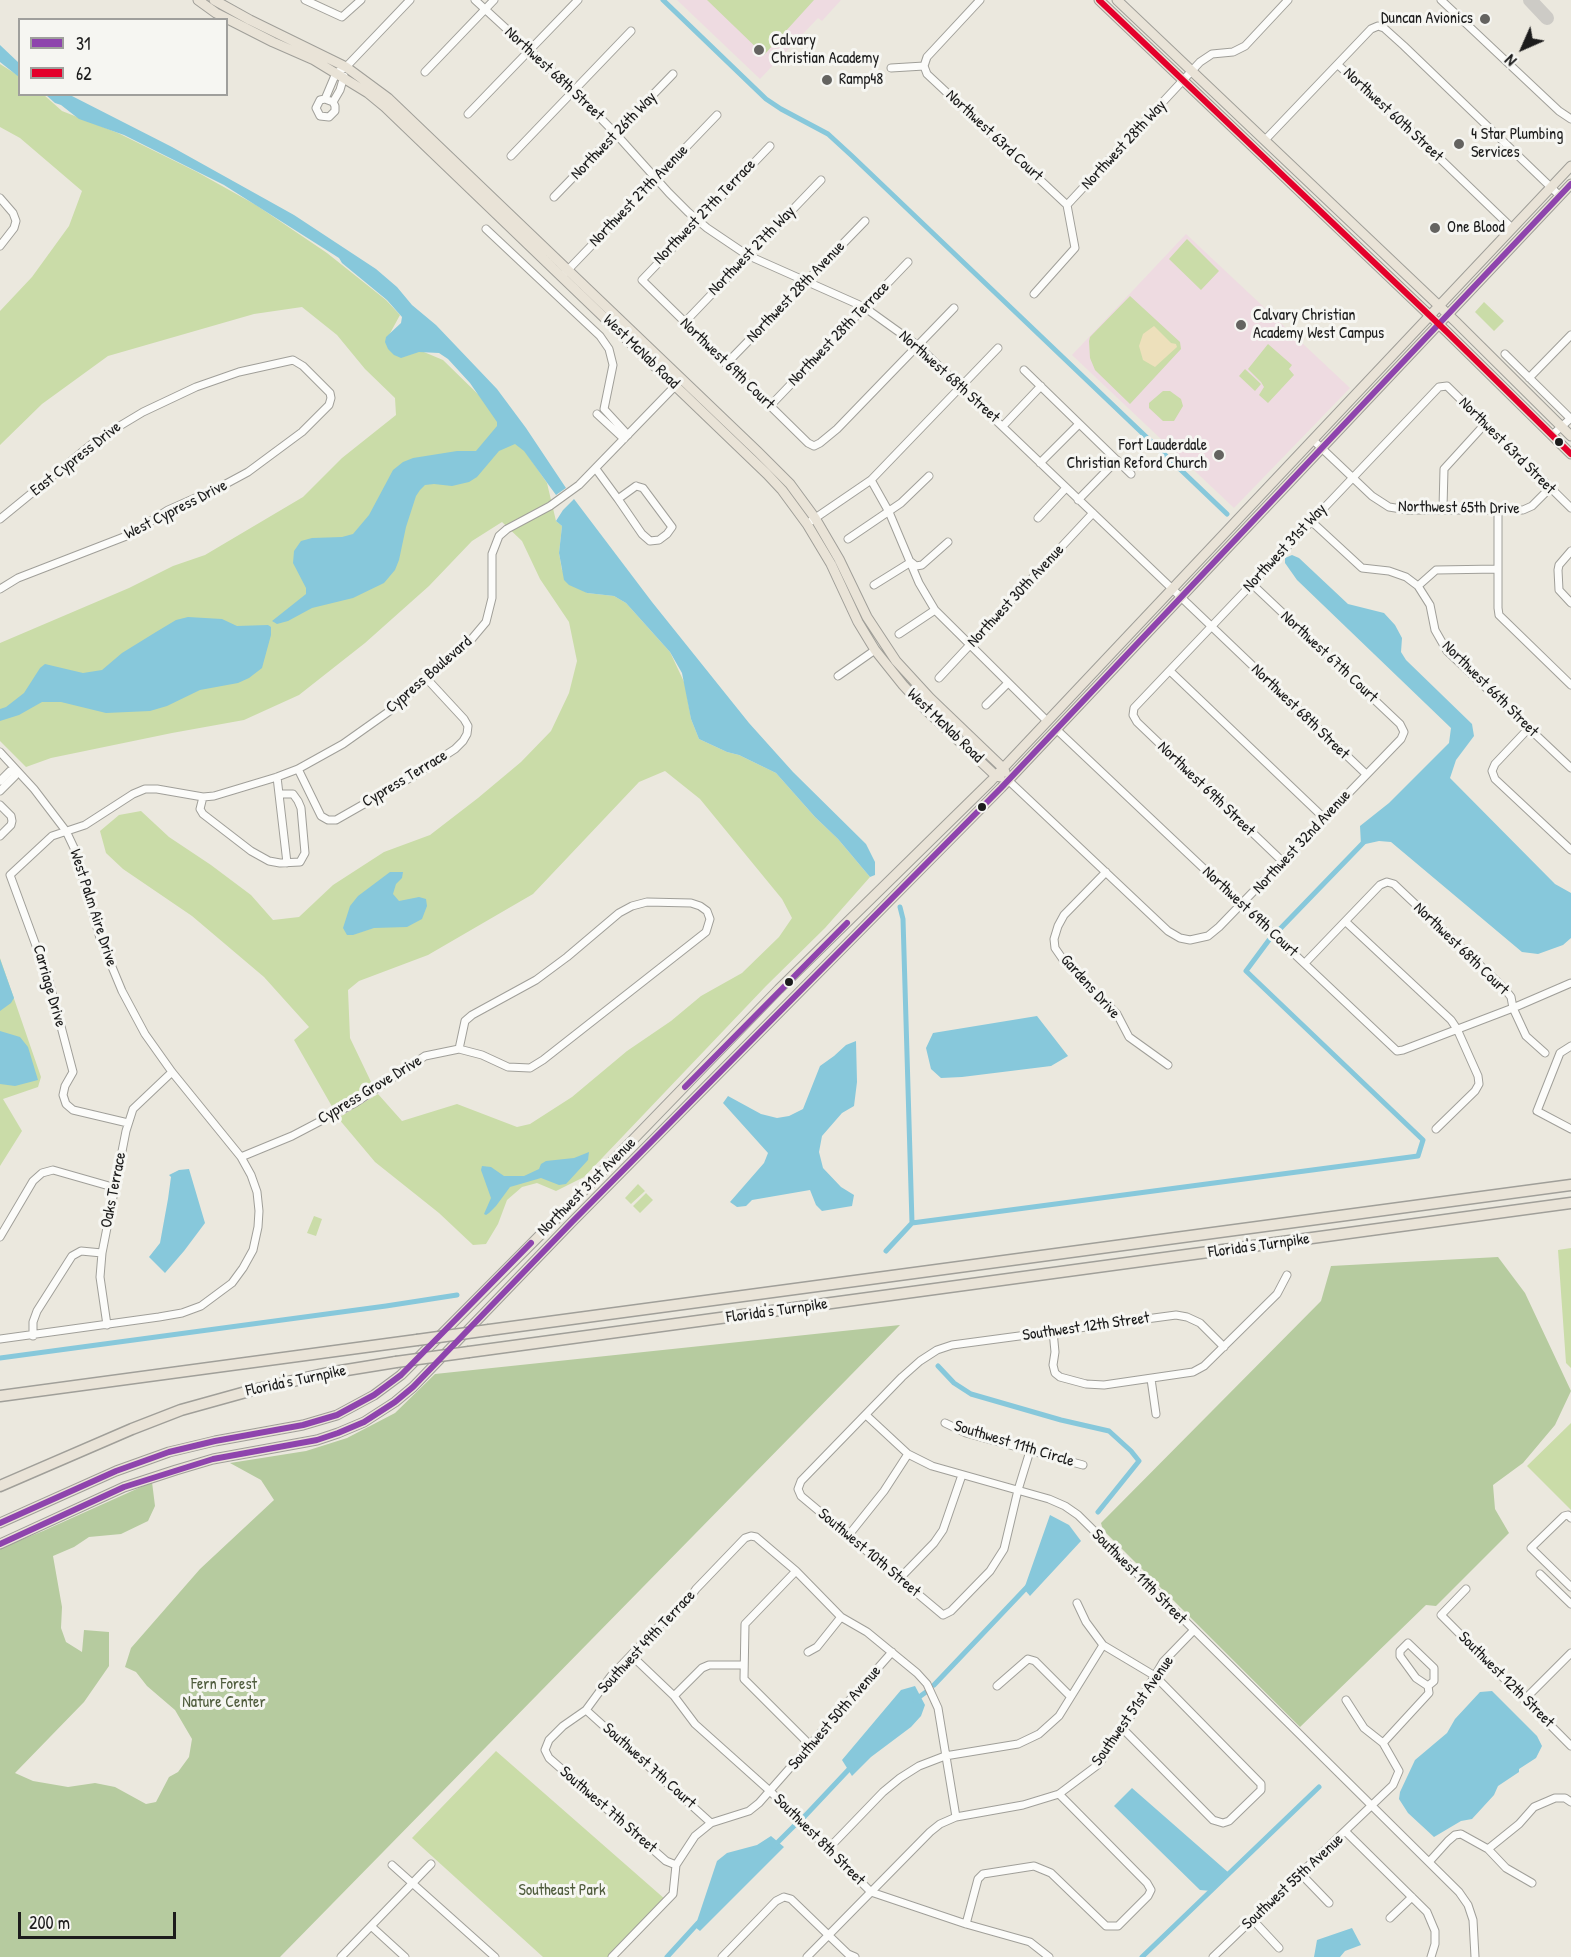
<!DOCTYPE html>
<style>
body{margin:0}
#map{position:relative;width:1571px;height:1957px;overflow:hidden;background:#ebe8de;font-family:"Patrick Hand",sans-serif}
canvas{display:block}
.legend{position:absolute;left:18px;top:18px;width:210px;height:78px;box-sizing:border-box;background:#f6f6f2;border:2px solid #9f9f9c;margin:0;padding:8px 10px;list-style:none;font-size:18px;color:#1c1c1c}
.legend li{display:flex;align-items:center;gap:12px;height:30px}
.legend b{width:30px;border:2px solid #9f9f9c}
.north{position:absolute;left:1493px;top:18px;width:60px;height:60px;-webkit-text-stroke:4px #f6f6f2;paint-order:stroke;rotate:225deg;font-size:16px;font-weight:700;line-height:24px;text-align:center;color:#1c1c1c}
.north::after{content:'';display:block;margin:auto;width:21px;height:27px;background:#1c1c1c;clip-path:polygon(50% 0,100% 100%,50% 72%,0 100%)}
.scale{position:absolute;left:18px;top:1912px;width:158px;height:27px;box-sizing:border-box;border:3px solid #1c1c1c;border-top:0;padding-left:8px;font-size:18px;line-height:21px;white-space:nowrap;color:#1c1c1c;-webkit-text-stroke:4px #f6f6f2;paint-order:stroke}
</style>
<div id="map">
<canvas width="1571" height="1957"></canvas>
<ul class="legend">
<li><b style="height:8px;background:#8e44ad"></b>31</li>
<li><b style="height:8px;background:#e4002b"></b>62</li>
</ul>
<div class="north">N</div>
<div class="scale">200 m</div>
</div>
<script>
const ctx = document.querySelector('canvas').getContext('2d');
ctx.lineJoin = 'round';
function fill(path, color) { ctx.fillStyle = color; ctx.fill(path, 'evenodd'); }
const poly = rows => new Path2D(rows.map(r => 'M' + r).join(''));
function trace(path, color, width, dash) { ctx.strokeStyle = color; ctx.lineWidth = width; ctx.lineCap = dash ? 'butt' : 'round'; ctx.setLineDash(dash || []); ctx.stroke(path); }
function label(font, color, halo, rows, align = 'center') {
  ctx.font = font + ' "Patrick Hand",sans-serif'; ctx.lineWidth = 6; ctx.setLineDash([]); ctx.textBaseline = 'middle'; ctx.strokeStyle = halo; ctx.fillStyle = color; for (const [text, x, y, turn = 0] of rows) {
    ctx.save(); ctx.translate(x, y); ctx.rotate((+turn || 0) * Math.PI / 180); ctx.textAlign = isNaN(turn) ? turn : align; if (halo) ctx.strokeText(text, 0, 0); ctx.fillText(text, 0, 0); ctx.restore();
  }
}
fill(poly([
 [677,0,841,0,822,21,818,18,760,79],
 [1186,234,1350,388,1234,508,1072,355]
]), '#eedbe1');
fill(poly([
 [707,0,814,0,764,55],
 [0,64,19,76,20,94,44,95,62,111,118,133,197,172,256,205,327,253,386,300,400,315,388,337,443,360,487,403,525,451,547,483,556,521,562,526,559,553,562,570,587,593,614,596,626,603,670,652,685,684,691,719,699,739,727,752,739,755,776,773,815,817,838,839,870,877,825,928,766,986,584,1177,556,1191,537,1183,522,1187,507,1200,498,1224,486,1244,473,1245,439,1213,375,1162,338,1118,378,1094,402,1121,457,1104,517,1127,530,1124,572,1097,627,1051,671,1021,701,996,742,973,779,937,792,918,782,899,700,799,665,771,639,782,533,894,428,955,359,981,348,990,350,1038,373,1086,334,1110,294,1040,309,1027,264,977,192,916,123,869,106,853,100,831,119,815,141,811,169,837,211,865,251,895,273,920,299,917,333,885,384,852,430,835,478,798,521,762,551,731,569,693,577,661,569,622,540,579,522,541,502,522,472,541,429,586,365,643,299,695,244,720,172,733,51,758,26,767,0,741,0,643,129,588,173,566,205,555,303,497,342,458,396,415,395,398,365,369,337,335,302,307,254,314,108,356,42,404,0,445,0,311,32,277,69,226,82,191,20,138,0,127],
 [1187,239,1219,271,1201,290,1169,259],
 [1130,296,1180,342,1181,349,1130,404,1095,370,1090,358,1089,341,1090,337],
 [1484,302,1504,321,1494,331,1475,312],
 [1268,344,1292,365,1289,369,1294,375,1268,403,1259,395,1264,387,1261,382,1248,369],
 [1245,369,1261,384,1255,391,1239,376],
 [1163,391,1170,391,1181,399,1183,406,1174,421,1163,421,1149,408,1149,403],
 [0,958,41,1077,38,1087,3,1099,22,1131,0,1166],
 [638,1184,645,1191,631,1204,625,1198],
 [646,1193,653,1200,640,1213,633,1206],
 [314,1216,322,1219,316,1236,307,1233],
 [1571,1248,1571,1368,1566,1363,1558,1250],
 [1571,1423,1571,1510,1527,1466],
 [496,1751,666,1900,611,1957,543,1957,412,1838]
]), '#cadca8');
fill(poly([
 [1498,1257,1525,1293,1571,1391,1555,1425,1523,1463,1493,1485,1495,1509,1509,1533,1436,1606,1426,1605,1300,1727,1103,1530,1101,1523,1321,1301,1331,1266],
 [900,1325,280,1957,0,1957,0,1548,43,1531,152,1482,155,1506,148,1521,121,1534,89,1537,74,1547,53,1556,62,1607,61,1628,66,1642,82,1652,84,1630,109,1632,109,1666,84,1702,15,1773,33,1781,68,1787,95,1783,115,1787,146,1804,156,1802,169,1777,178,1772,189,1757,192,1739,175,1710,147,1686,136,1672,125,1667,131,1648,200,1569,274,1500,261,1480,230,1463,306,1451,347,1438,395,1413,435,1374]
]), '#b6cb9f');
fill(poly([
 [1154,326,1171,343,1176,344,1177,347,1155,367,1143,360,1139,346,1143,334]
]), '#ede0bb');
fill(poly([
 [0,45,19,63,19,77,0,62],
 [46,95,70,95,172,147,294,215,376,269,397,287,412,305,436,325,497,389,526,428,566,488,556,495,524,451,515,444,499,451,477,477,469,482,452,486,434,484,425,485,420,490,416,496,406,527,399,560,395,570,384,583,353,598,312,608,288,621,277,624,272,621,306,594,306,588,293,563,294,551,301,541,312,538,342,537,353,534,369,515,393,470,403,462,413,458,457,451,476,451,497,426,497,422,470,383,448,359,439,353,419,352,401,358,394,355,388,349,385,342,386,337,401,323,402,317,387,300,342,263,339,258,224,185,124,135,79,119,61,105,55,103],
 [574,499,652,602,749,723,793,772,866,844,875,862,875,875,870,877,838,839,815,817,776,773,739,755,727,752,699,739,691,719,682,673,670,652,626,603,614,596,587,593,569,585,564,580,559,553,562,526,556,521,563,510],
 [1292,555,1299,558,1348,604,1384,613,1395,625,1402,638,1401,652,1406,660,1472,724,1474,736,1456,760,1450,778,1555,884,1571,893,1571,938,1563,945,1538,954,1522,952,1391,842,1379,841,1361,845,1360,826,1389,803,1449,743,1451,728,1297,580,1285,563,1285,558],
 [188,617,222,619,237,626,268,625,271,627,271,635,262,668,249,678,238,683,200,690,167,706,150,711,106,713,61,702,42,702,19,715,0,721,0,709,6,707,24,693,40,668,45,664,83,673,102,670,122,653,156,632,176,620],
 [390,872,403,872,402,878,396,884,393,894,399,901,419,897,426,899,427,906,422,919,407,927,374,928,353,935,347,935,343,928,350,906,358,896],
 [0,959,14,998,11,1003,0,1011],
 [1037,1016,1068,1056,1051,1066,962,1077,941,1078,931,1069,926,1048,933,1033],
 [0,1031,20,1037,28,1047,38,1080,15,1086,0,1084],
 [856,1041,857,1082,854,1106,842,1113,822,1136,819,1152,823,1168,841,1187,854,1195,852,1206,822,1211,816,1205,810,1190,752,1200,746,1206,737,1207,730,1202,764,1163,768,1153,723,1103,728,1096,761,1114,777,1118,789,1116,803,1109,820,1066,834,1056,846,1045],
 [589,1152,588,1160,566,1184,559,1185,541,1178,510,1187,496,1206,489,1213,486,1215,484,1214,491,1198,481,1170,482,1166,491,1167,504,1176,524,1176,539,1169,541,1164,546,1161,574,1158],
 [189,1169,205,1223,184,1251,165,1273,149,1257,160,1243,168,1199,171,1177,169,1175,179,1170],
 [1050,1515,1069,1525,1081,1541,1030,1596,1024,1589],
 [915,1686,925,1705,921,1716,911,1727,871,1757,852,1776,842,1760,901,1690],
 [1492,1691,1537,1736,1542,1746,1536,1758,1519,1769,1519,1772,1498,1786,1494,1795,1472,1819,1461,1821,1434,1837,1408,1813,1399,1799,1400,1792,1415,1760,1447,1733,1455,1719,1480,1692],
 [1132,1788,1229,1873,1211,1891,1200,1890,1114,1806],
 [771,1836,784,1847,700,1931,695,1927,717,1861,727,1853,757,1845],
 [1352,1928,1361,1945,1345,1951,1340,1957,1314,1957,1317,1940]
]), '#87c8db');
trace(poly([
 [663,0,766,99,781,109,828,134,852,156,1227,514],
 [1278,931,1364,842],
 [912,1223,1418,1156,1423,1140,1246,971,1269,940],
 [886,1251,912,1223,903,919,900,907],
 [0,1358,386,1306,457,1295],
 [938,1366,954,1383,971,1394,1061,1420,1109,1431,1131,1451,1139,1461,1098,1512],
 [934,1685,1028,1586],
 [915,1700,926,1692],
 [804,1817,852,1766],
 [774,1846,796,1824],
 [667,1957,698,1923],
 [1142,1957,1319,1787]
]), '#87c8db', 5);
trace(poly([
 [1530,0,1547,18]
]), '#cdcbc6', 14);
const minor = poly([
 [305,0,342,17,361,0],
 [475,0,574,91,616,134,669,193,688,212,707,228,747,255,864,307,917,345,1366,774],
 [1441,0,1559,111,1571,119],
 [1338,65,1402,122,1512,228],
 [924,66,927,74,1067,205],
 [924,66,927,57,980,0],
 [891,68,924,66],
 [425,72,494,0],
 [325,99,333,102,335,106,335,111,329,117,320,116,316,108,320,100,325,99,336,73,346,67,410,0],
 [333,102,340,90,344,76],
 [468,114,578,0],
 [1265,140,1371,29,1378,26,1384,28,1404,46,1560,196],
 [770,146,642,280,808,443,814,446,820,443,837,429,954,308],
 [511,156,631,31],
 [554,197,673,74],
 [0,198,13,213,16,221,14,228,0,246],
 [486,229,600,336,609,349,613,365,604,409,628,435],
 [565,273,717,115],
 [1034,294,1075,248,1067,205,1200,62,1212,54,1233,52,1245,46,1288,0],
 [684,323,821,180],
 [1505,354,1571,419],
 [726,364,865,221],
 [1024,370,1131,474],
 [1529,378,1571,335],
 [770,406,908,262],
 [597,414,624,439],
 [1003,426,1041,386],
 [1552,435,1571,418],
 [1313,440,1372,496,1389,507,1408,510,1523,510,1532,506,1550,488],
 [1040,463,1079,424],
 [596,469,618,499],
 [871,480,889,512,919,583,935,610,1047,721],
 [636,486,643,488,672,527,667,534,659,540,650,541,642,534,618,499,636,486],
 [1078,500,1117,460],
 [1443,508,1444,469,1485,424],
 [1498,510,1498,608,1499,615,1571,685],
 [1038,518,1066,488],
 [0,519,98,439,143,412,196,387,239,372,293,360,303,366,330,393,331,398,329,405,302,432,248,472,222,486,168,510,129,535,18,578,0,589],
 [811,521,871,480,998,348],
 [1311,521,1362,568,1389,571,1406,577,1418,586,1430,605,1435,630,1447,651,1571,768],
 [848,539,901,503,929,476],
 [1571,551,1559,565,1558,570,1559,590,1571,603],
 [874,585,911,562,916,566,922,565,948,542],
 [1418,586,1436,570,1498,569],
 [899,634,935,610],
 [1170,671,1324,818],
 [838,676,875,650],
 [939,678,1093,513],
 [986,705,1008,683],
 [1529,728,1495,764,1492,771,1495,779,1571,850],
 [1056,729,1397,1051,1403,1050,1513,1008,1571,983],
 [0,752,34,789,66,831,75,850,100,938,122,991,145,1034,172,1072,241,1157,251,1175,257,1192,259,1211,258,1227,253,1250,243,1268,232,1283,201,1306,182,1313,159,1317,0,1339],
 [298,769,321,816,328,820,336,820,415,775,455,749,463,741,467,734,468,726,464,719,427,679],
 [277,777,287,863],
 [1008,780,1168,931,1180,938,1190,940,1208,936,1219,927,1401,739,1404,732,1400,724,1252,584],
 [0,781,10,771,14,772,16,770],
 [0,791,15,776,14,772],
 [203,797,200,809,203,814,251,851,269,861,280,863,300,862,305,853,301,808,298,801,293,794,279,794],
 [0,805,11,816,12,821,11,825,0,836],
 [1282,861,1137,722,1133,715,1134,708,1439,387,1447,386,1571,508],
 [1106,872,1064,915,1058,926,1054,939,1055,948,1064,961,1117,1014,1129,1037,1168,1065],
 [1346,922,1451,1020,1457,1029,1478,1076,1479,1084,1475,1091,1436,1129],
 [1305,963,1380,885,1387,882,1394,884,1504,988,1511,997,1513,1008,1526,1036,1545,1053],
 [1571,1046,1560,1053,1537,1111,1571,1129],
 [128,1123,73,1110,66,1104,63,1095,65,1086,73,1072,49,981,10,875,52,836,85,825,133,794,145,789,157,789,203,797,214,796,277,777,298,769,343,744,391,710,470,641,486,622,492,598,492,554,499,536,507,529,550,506,579,485,678,383],
 [241,1157,292,1136,355,1103,425,1056,459,1049,482,1055,508,1067,530,1068,543,1060,706,932,710,919,707,911,700,906,691,903,647,902,632,906,619,913,567,957,536,980,472,1015,465,1021,459,1049],
 [0,1237,33,1181,42,1173,53,1170,116,1188],
 [107,1325,100,1277,102,1253,126,1131,133,1109,172,1072],
 [1053,1331,1055,1352,1053,1365,1055,1373,1060,1377,1086,1384,1104,1385,1193,1372,1204,1366,1277,1294,1287,1275],
 [33,1336,33,1322,37,1311,72,1256,81,1251,102,1253],
 [1151,1379,1156,1414],
 [866,1415,908,1454,932,1466,1049,1499,1065,1506,1078,1515,1459,1892,1468,1905,1473,1920,1475,1957],
 [945,1423,966,1433,1083,1465],
 [1030,1451,1018,1490,1004,1549,990,1571,951,1611,943,1615,801,1496,798,1489,801,1481,902,1377,920,1361,937,1350,952,1345,1176,1315,1187,1317,1200,1323,1224,1347],
 [1571,1518,1568,1515,1564,1516,1531,1548,1571,1587],
 [848,1536,884,1491,908,1454],
 [796,1571,745,1624,744,1679,810,1745],
 [1540,1574,1571,1604],
 [900,1578,934,1543,943,1530,962,1475],
 [1466,1589,1441,1615,1571,1746],
 [1077,1603,1086,1622,1103,1645,1155,1676,1261,1784,1261,1790,1229,1821,1223,1823,1213,1820,1123,1729],
 [808,1652,817,1647,841,1617],
 [631,1655,674,1696,695,1724,771,1792,871,1892,966,1924,1030,1942,1049,1957],
 [997,1686,1028,1659,1035,1661,1070,1696],
 [674,1696,702,1668,709,1665,744,1665],
 [1524,1700,1571,1653],
 [586,1710,711,1823],
 [1383,1743,1429,1693,1428,1686,1416,1678,1400,1656,1400,1651,1408,1643,1434,1668,1434,1681,1428,1686],
 [1346,1832,1427,1912,1435,1931,1435,1944,1431,1957],
 [828,1849,883,1792,900,1778,919,1766,945,1756,1018,1744,1039,1734,1059,1716,1103,1645],
 [1488,1849,1519,1824,1534,1807,1555,1798,1565,1798,1571,1802],
 [1429,1862,1448,1841,1455,1835,1461,1834,1488,1849,1506,1868,1532,1883],
 [392,1865,495,1957],
 [676,1865,666,1861,549,1758,545,1750,549,1740,563,1726,586,1710,611,1676,631,1655,662,1623,687,1602,696,1589,745,1538,751,1536,756,1537,796,1571,841,1617,867,1632,917,1673,927,1684,938,1708,956,1817],
 [1301,1874,1329,1903],
 [1390,1918,1412,1897],
 [1252,1919,1279,1948],
 [966,1924,978,1879,983,1874,1034,1866,1051,1873,1106,1926,1118,1926,1148,1896,1151,1890,1147,1883,1059,1794],
 [371,1926,405,1957],
 [341,1957,431,1864],
 [612,1957,673,1894,676,1865,695,1836,711,1823,749,1811,759,1803,892,1652],
 [722,1957,776,1901,784,1897,791,1899,848,1954,855,1957],
 [807,1957,930,1832,940,1824,956,1817,1023,1805,1059,1794,1099,1764,1123,1729,1163,1662,1193,1631],
 [1213,1957,1393,1785,1399,1771,1383,1743,1364,1728,1346,1700]
]);
const major = poly([
 [198,0,216,13,273,42,314,60,368,93,385,107,767,474,782,490,807,524,831,564,858,622,875,650,903,685,926,710,996,776,1000,777],
 [214,0,250,20,346,67,388,98,758,452,790,484,815,518,839,559,867,617,896,661,930,698,1003,768,1005,772],
 [1099,0,1447,332,1571,454],
 [1117,0,1456,322,1571,436],
 [0,1523,116,1471,169,1452,215,1441,303,1425,337,1415,374,1395,401,1375,562,1213,779,989,991,781,1571,166],
 [0,1544,124,1487,176,1470,213,1459,317,1440,338,1433,364,1422,395,1402,413,1387,572,1222,1001,788,1571,184]
]);
const highway = poly([
 [489,1330,1571,1185],
 [469,1352,1571,1203],
 [0,1396,417,1340],
 [0,1486,132,1429,181,1410,253,1390,328,1373,396,1362]
]);
trace(minor, '#a09f99', 9);
trace(major, '#a09f99', 11);
trace(highway, '#a09f99', 13);
trace(minor, '#fcfcfa', 7);
trace(major, '#e9e3d7', 9);
trace(highway, '#e9e3d7', 10);
const highwayBridge = poly([
 [417,1340,489,1330],
 [396,1362,469,1352]
]);
trace(highwayBridge, '#a09f99', 13, []);
trace(highwayBridge, '#e9e3d7', 10);
trace(poly([
 [685,1087,847,923],
 [0,1523,116,1471,169,1452,215,1441,303,1425,337,1415,374,1395,401,1375,531,1243],
 [0,1544,124,1487,213,1459,317,1440,338,1433,364,1422,395,1402,413,1387,572,1222,1001,788,1571,184]
]), '#8e44ad', 6);
trace(poly([
 [1099,0,1447,332,1571,454]
]), '#e4002b', 6);
for (const [x, y, r, color] of [
 [1485,19,6,"#646360"],
 [759,50,6,"#646360"],
 [827,80,6,"#646360"],
 [1459,144,6,"#646360"],
 [1435,228,6,"#646360"],
 [1241,325,6,"#646360"],
 [1559,442,5,"#1c1c1c"],
 [1219,455,6,"#646360"],
 [982,807,5,"#1c1c1c"],
 [789,982,5,"#1c1c1c"]
]) { const dot = new Path2D(); dot.arc(x, y, r, 0, 2 * Math.PI); ctx.fillStyle = color; ctx.fill(dot); trace(dot, '#f6f6f2', 2); }
label('16px', '#1c1c1c', '#f6f6f2', [
 ["Duncan Avionics",1473,19,"right"],
 ["Calvary",771,41],
 ["Christian Academy",771,59],
 ["Ramp48",839,80],
 ["4 Star Plumbing",1471,135],
 ["Services",1471,153],
 ["One Blood",1447,228],
 ["Calvary Christian",1253,316],
 ["Academy West Campus",1253,334],
 ["Fort Lauderdale",1207,446,"right"],
 ["Christian Reford Church",1207,464,"right"]
], 'left');
label('16px', '#1c1c1c', '#f6f6f2', [
 ["Northwest 68th Street",554,74,43],
 ["Northwest 60th Street",1393,115,43],
 ["Northwest 26th Way",614,136,-46],
 ["Northwest 63rd Court",994,136,43],
 ["Northwest 28th Way",1124,145,-47],
 ["Northwest 27th Avenue",639,196,-46],
 ["Northwest 27th Terrace",705,212,-46],
 ["Northwest 27th Way",752,251,-46],
 ["Northwest 28th Avenue",796,292,-46],
 ["Northwest 28th Terrace",839,334,-46],
 ["West McNab Road",641,352,44],
 ["Northwest 69th Court",727,364,44],
 ["Northwest 68th Street",949,377,42],
 ["Northwest 63rd Street",1507,446,45],
 ["East Cypress Drive",76,459,-38],
 ["Northwest 65th Drive",1459,508,1],
 ["West Cypress Drive",176,510,-27],
 ["Northwest 31st Way",1285,548,-47],
 ["Northwest 30th Avenue",1016,596,-47],
 ["Northwest 67th Court",1329,657,43],
 ["Cypress Boulevard",429,675,-41],
 ["Northwest 66th Street",1490,689,45],
 ["Northwest 68th Street",1300,712,44],
 ["West McNab Road",945,726,44],
 ["Cypress Terrace",405,779,-31],
 ["Northwest 69th Street",1206,789,44],
 ["Northwest 32nd Avenue",1302,842,-47],
 ["West Palm Aire Drive",93,908,72],
 ["Northwest 69th Court",1250,912,43],
 ["Northwest 68th Court",1461,949,44],
 ["Carriage Drive",49,986,74],
 ["Gardens Drive",1090,987,48],
 ["Cypress Grove Drive",370,1090,-31],
 ["Northwest 31st Avenue",587,1187,-45],
 ["Oaks Terrace",114,1190,-79],
 ["Florida's Turnpike",1259,1246,-8],
 ["Florida's Turnpike",777,1311,-8],
 ["Southwest 12th Street",1086,1327,-8],
 ["Florida's Turnpike",296,1381,-12],
 ["Southwest 11th Circle",1014,1444,17],
 ["Southwest 10th Street",869,1553,40],
 ["Southwest 11th Street",1139,1577,45],
 ["Southwest 49th Terrace",647,1642,-47],
 ["Southwest 12th Street",1506,1680,45],
 ["Southwest 51st Avenue",1133,1711,-55],
 ["Southwest 50th Avenue",835,1718,-49],
 ["Southwest 7th Court",649,1766,42],
 ["Southwest 7th Street",608,1810,41],
 ["Southwest 8th Street",819,1840,45],
 ["Southwest 55th Avenue",1293,1882,-43]
]);
label('16px', '#4f5c3d', '#f6f6f2', [
 ["Fern Forest",224,1685],
 ["Nature Center",224,1703],
 ["Southeast Park",562,1891]
]);
</script>
